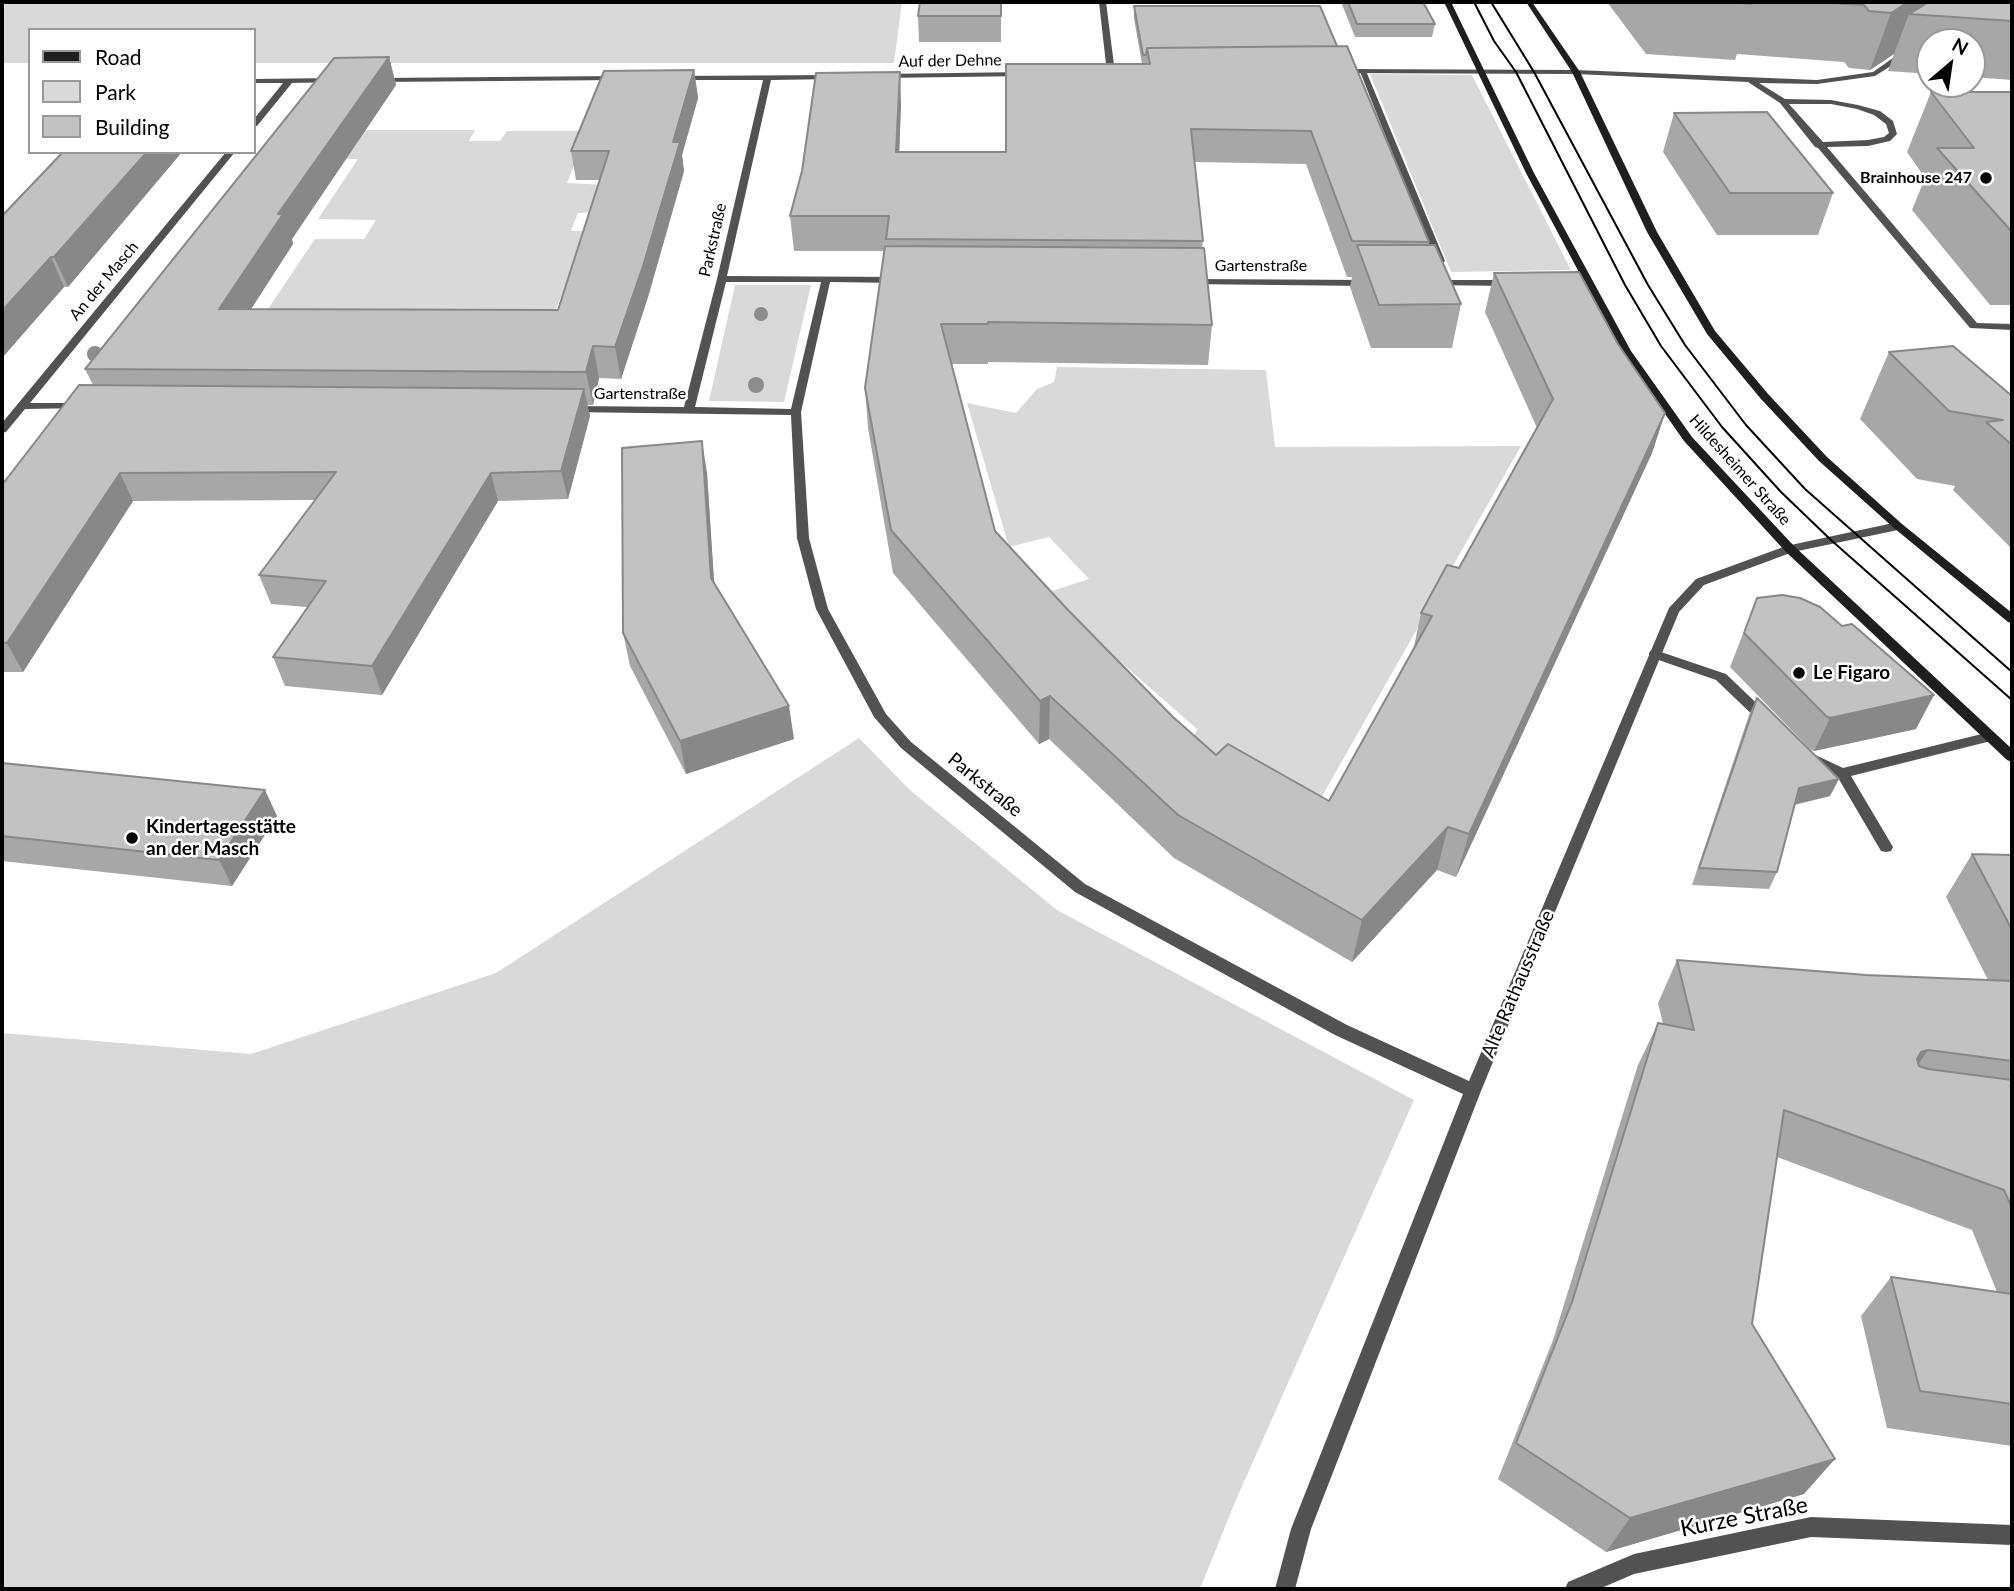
<!DOCTYPE html>
<meta charset="utf-8">
<style>
body{margin:0}
#map{position:relative;width:2014px;height:1591px;overflow:hidden;background:#fff;font-family:Lato,sans-serif}
canvas{display:block}
.frame{position:absolute;inset:0;border:4px solid #000;pointer-events:none}
.legend{position:absolute;left:28px;top:28px;width:228px;height:126px;box-sizing:border-box;background:#fff;border:2px solid #999;margin:0;padding:9px 12px;list-style:none;font-size:21px;color:#000}
.legend li{display:flex;align-items:center;gap:14px;height:35px}
.legend b{width:35px;border:2px solid #999}
.north{position:absolute;left:1916px;top:28px;width:70px;height:70px;box-sizing:border-box;background:#fff;border:2px solid #999;border-radius:50%;rotate:29deg;font-size:19px;font-weight:700;line-height:28px;text-align:center;color:#000}
.north::after{content:'';display:block;margin:auto;width:24px;height:32px;background:#000;clip-path:polygon(50% 0,100% 100%,50% 72%,0 100%)}
</style>
<div id="map">
<canvas width="2014" height="1591"></canvas>
<div class="frame"></div>
<ul class="legend">
<li><b style="height:9px;background:#1f1f1f"></b>Road</li>
<li><b style="height:19px;background:#d9d9d9"></b>Park</li>
<li><b style="height:19px;background:#c2c2c2"></b>Building</li>
</ul>
<div class="north">N</div>
</div>
<script>
const ctx = document.querySelector('canvas').getContext('2d');
ctx.lineJoin = 'round';
function fill(path, color) { ctx.fillStyle = color; ctx.fill(path, 'evenodd'); }
const poly = rows => new Path2D(rows.map(r => 'M' + r).join(''));
function trace(path, color, width, dash) { ctx.strokeStyle = color; ctx.lineWidth = width; ctx.lineCap = dash ? 'butt' : 'round'; ctx.setLineDash(dash || []); ctx.stroke(path); }
function label(font, color, halo, rows, align = 'center') {
  ctx.font = font + ' Lato,sans-serif'; ctx.lineWidth = 5; ctx.setLineDash([]); ctx.textBaseline = 'middle'; ctx.strokeStyle = halo; ctx.fillStyle = color; for (const [text, x, y, turn = 0] of rows) {
    ctx.save(); ctx.translate(x, y); ctx.rotate((+turn || 0) * Math.PI / 180); ctx.textAlign = isNaN(turn) ? turn : align; if (halo) ctx.strokeText(text, 0, 0); ctx.fillText(text, 0, 0); ctx.restore();
  }
}
fill(poly([
 [2,2,902,2,894,63,254,63,254,30,30,30,30,63,2,63],
 [1370,74,1472,75,1571,270,1451,272],
 [312,130,475,130,469,141,500,141,507,131,642,131,578,156,567,183,607,185,596,212,578,213,571,231,588,231,555,311,251,334,315,239,364,239,376,220,318,219,358,159,293,158],
 [735,285,811,285,784,402,709,401],
 [1057,367,1266,370,1275,447,1521,446,1308,821,1187,757,1197,729,1043,594,1089,579,1049,537,1009,547,967,403,1016,413,1037,389,1054,382],
 [859,738,910,790,1057,910,1414,1100,1235,1502,1200,1589,2,1589,2,1033,251,1054,496,973]
]), '#d9d9d9');
fill(poly([
 [1099,2,1106,2,1115,73,1111,75,1107,73,1099,2],
 [1930,48,1930,52,1905,57,1875,76,1817,84,1759,83,1785,99,1831,100,1858,105,1880,111,1893,121,1897,134,1890,141,1868,146,1827,147,1977,323,2012,324,2012,330,1970,328,1818,148,1815,147,1780,103,1748,82,1576,74,1572,72,1576,70,1817,80,1873,72,1900,53,1930,48],
 [1789,104,1831,104,1857,109,1874,115,1886,124,1889,133,1884,137,1868,140,1823,142,1789,104],
 [1359,69,1366,71,1445,261,1443,263,1435,261,1359,69],
 [1655,650,1726,674,1771,717,1773,720,1771,723,1761,723,1716,680,1650,657,1649,654,1650,651,1655,650],
 [1990,732,1995,734,1997,737,1995,740,1851,776,1893,847,1891,851,1886,852,1881,851,1837,776,1802,759,1800,756,1807,751,1843,768,1990,732]
]), '#525252');
fill(poly([
 [1339,69,1576,70,1580,72,1576,74,1336,73,1336,69,1339,69],
 [1025,72,1028,72,1028,76,881,78,877,76,881,74,1025,72],
 [833,75,837,77,836,79,771,80,727,276,899,277,904,280,899,283,830,282,801,412,809,538,828,609,886,714,911,742,1085,884,1347,1025,1469,1081,1669,608,1696,579,1786,546,1898,522,1904,526,1898,530,1793,552,1704,585,1679,612,1481,1091,1311,1529,1295,1589,1275,1589,1291,1529,1463,1094,1335,1035,1075,892,901,748,874,717,816,609,797,538,791,415,569,412,564,409,569,406,684,407,717,279,763,80,675,80,675,76,833,75],
 [726,282,821,282,791,409,695,407,726,282],
 [619,76,622,76,622,80,377,82,373,80,377,78,619,76],
 [336,78,339,78,339,82,292,83,257,126,254,126,254,119,283,83,254,83,254,79,336,78],
 [226,152,235,152,30,403,80,403,85,406,84,408,25,409,6,432,2,433,2,423,226,152],
 [1189,279,1368,280,1373,283,1368,286,1186,284,1184,282,1189,279],
 [1434,280,1508,280,1513,283,1508,286,1431,285,1431,281,1434,280],
 [1811,1517,2012,1525,2012,1545,1811,1537,1634,1574,1599,1589,1565,1589,1568,1582,1634,1554,1811,1517]
]), '#525252');
fill(poly([
 [1444,2,1451,2,1534,173,1631,351,1692,437,1794,546,2012,749,2012,762,2007,760,1786,552,1684,441,1621,351,1526,173,1444,2],
 [1526,2,1532,2,1580,72,1657,232,1715,331,1769,395,1827,457,1902,524,2012,613,2012,623,2008,622,1894,528,1819,461,1761,399,1707,334,1647,232,1572,72,1526,2]
]), '#1f1f1f');
trace(poly([
 [1474,2,1494,41,1516,72,1625,285,1661,346,1722,427,1781,492,1831,540,2012,700],
 [1491,2,1534,72,1648,285,1685,345,1746,425,1805,489,2012,672]
]), '#000', 2);
ctx.fillStyle = '#8d8d8d';
for (const [x, y, r] of [
 [761,314,7],
 [95,354,8],
 [756,385,8]
]) { ctx.beginPath(); ctx.arc(x, y, r, 0, 2 * Math.PI); ctx.fill(); }
fill(poly([
 [1001,2,1001,42,919,42,918,16],
 [1341,2,1423,2,1435,24,1432,37,1355,37],
 [1607,2,2012,2,2012,80,1972,77,1972,42,1930,42,1930,74,1888,71,1894,54,1870,70,1849,68,1844,62,1737,54,1735,60,1646,54],
 [1134,6,1337,46,1429,242,1429,245,1461,304,1452,348,1371,348,1350,287,1352,277,1347,277,1306,164,1194,162,1203,241,1202,248,1212,325,1208,365,988,362,988,364,952,364,995,531,1068,610,1173,717,1216,755,1329,801,1413,651,1421,613,1459,568,1537,428,1485,312,1494,273,1618,344,1665,413,1652,453,1456,877,1437,870,1352,962,1174,858,1049,739,1039,744,893,573,868,428,865,388,884,251,794,251,790,216,901,104,899,152,1006,152,1142,64,1134,19],
 [389,57,396,85,292,239,293,244,251,309,558,310,600,180,576,180,571,151,694,70,698,98,682,155,684,171,648,297,621,379,599,378,593,405,587,405,590,416,568,499,498,501,382,695,285,686,273,657,307,607,271,604,259,575,315,500,133,501,23,672,2,672,2,485,93,385,85,369],
 [1931,92,2012,92,2012,305,1990,305,1912,210,1925,178,1907,152],
 [1674,113,1833,193,1818,235,1717,235,1663,152],
 [63,152,182,152,68,287,64,287,2,358,2,216],
 [1889,352,2012,396,2012,549,1953,490,1955,486,1917,479,1860,419],
 [707,473,714,584,794,739,686,774,630,666,623,633],
 [1757,598,1916,729,1814,751,1810,749,1730,667],
 [1757,698,1830,796,1795,805,1777,872,1769,889,1692,885,1749,715],
 [2,763,277,816,232,886,2,861],
 [1972,854,2012,855,2012,1446,1887,1428,1861,1316,1891,1277,1997,1292,1972,1230,1777,1157,1752,1324,1804,1494,1606,1552,1498,1479,1553,1340,1638,1065,1658,1023,1663,1024,1658,1003,1677,960,1866,975,1988,980,1946,897]
]), '#a7a7a7');
fill(poly([
 [1908,2,1946,2,1909,14,1894,54,1870,70,1891,13],
 [389,57,396,85,292,239,293,244,231,340,219,309,278,214],
 [694,70,698,98,682,155,684,171,648,297,621,379,615,347],
 [900,72,901,104,898,186,896,152],
 [147,152,182,152,68,287,54,257],
 [51,257,64,287,2,358,2,311],
 [593,346,599,378,593,405,586,372],
 [584,389,590,416,568,499,561,471],
 [1665,413,1652,453,1456,877,1469,834],
 [702,441,707,473,716,611,711,578],
 [120,473,133,501,23,672,7,643],
 [491,473,498,501,382,695,372,666],
 [1934,695,1916,729,1814,751,1830,718],
 [1050,696,1049,739,1039,744,1040,701],
 [789,706,794,739,686,774,680,741],
 [1839,779,1830,796,1791,805,1799,788],
 [265,790,277,816,232,886,219,860],
 [1448,827,1437,870,1352,962,1362,920],
 [1928,1050,1900,1091,1921,1052],
 [1835,1459,1804,1494,1606,1552,1630,1518]
]), '#888');
const building = poly([
 [920,2,1001,2,1001,16,918,16,920,2],
 [1348,2,1423,2,1435,24,1357,24,1348,2],
 [1726,2,1752,2,1752,4,1726,2],
 [1813,2,1908,2,1891,13,1869,11,1864,5,1813,2],
 [1933,2,2012,2,2012,21,1909,14,1927,3,1933,2],
 [1134,6,1320,6,1337,46,1147,48,1146,55,1143,55,1134,6],
 [1347,46,1429,242,1352,241,1311,131,1191,129,1203,241,886,239,889,216,790,216,802,171,816,73,900,72,896,152,1006,152,1006,64,1150,64,1147,48,1347,46],
 [389,57,278,214,283,214,219,309,558,310,609,151,571,151,604,71,694,70,673,142,680,142,643,266,615,347,593,346,586,372,85,369,334,58,389,57],
 [1931,92,2012,92,2012,232,1937,148,1974,148,1931,92],
 [1767,112,1833,193,1730,193,1674,113,1767,112],
 [63,152,147,152,54,257,51,257,2,311,2,216,63,152],
 [1357,245,1435,245,1461,304,1379,305,1357,245],
 [885,246,1204,248,1212,325,988,322,988,324,941,324,995,531,1068,610,1173,717,1216,755,1228,744,1329,801,1432,616,1421,613,1447,565,1459,568,1553,399,1494,273,1579,272,1618,344,1665,413,1469,834,1448,827,1362,920,1178,815,1050,696,1040,701,891,530,865,388,885,246],
 [1953,346,2012,396,2012,445,1986,422,2003,420,1949,411,1889,352,1953,346],
 [79,385,584,389,561,471,491,473,372,666,273,657,326,581,259,575,336,472,120,473,7,643,2,643,2,485,79,385],
 [702,441,711,578,789,706,680,741,623,633,622,448,702,441],
 [1782,595,1800,598,1820,607,1842,626,1852,624,1934,695,1830,718,1826,716,1744,633,1757,598,1782,595],
 [1757,698,1839,779,1799,788,1777,872,1699,868,1757,698],
 [2,763,265,790,219,860,2,836,2,763],
 [1972,854,2012,855,2012,930,1972,854],
 [1677,960,1866,975,2012,981,2012,1061,1928,1050,1921,1052,1917,1059,1919,1066,1928,1069,2012,1080,2012,1208,2004,1190,1784,1110,1752,1324,1835,1459,1630,1518,1516,1443,1572,1302,1658,1023,1694,1030,1677,960],
 [1891,1277,2012,1294,2012,1404,1920,1391,1891,1277]
]);
fill(building, '#c2c2c2');
trace(building, '#888', 2);
for (const [x, y, r, color] of [
 [1986,178,7,"#000"],
 [1799,673,7,"#000"],
 [132,838,7,"#000"]
]) { const dot = new Path2D(); dot.arc(x, y, r, 0, 2 * Math.PI); ctx.fillStyle = color; ctx.fill(dot); trace(dot, '#fff', 2.5); }
label('16px', '#000', '#fff', [
 ["Auf der Dehne",950,61,-1],
 ["Parkstraße",713,240,-77],
 ["Gartenstraße",1261,266],
 ["An der Masch",104,281,-50],
 ["Gartenstraße",640,394],
 ["Hildesheimer Straße",1740,470,48]
]);
label('bold 16px', '#000', '#fff', [
 ["Brainhouse 247",1972,178]
], 'right');
label('bold 19px', '#000', '#fff', [
 ["Le Figaro",1813,673],
 ["Kindertagesstätte",146,827],
 ["an der Masch",146,849]
], 'left');
label('19px', '#000', '#fff', [
 ["Parkstraße",985,785,39],
 ["Alte Rathausstraße",1518,984,-67]
]);
label('23px', '#000', '#fff', [
 ["Kurze Straße",1744,1517,-11]
]);
</script>
